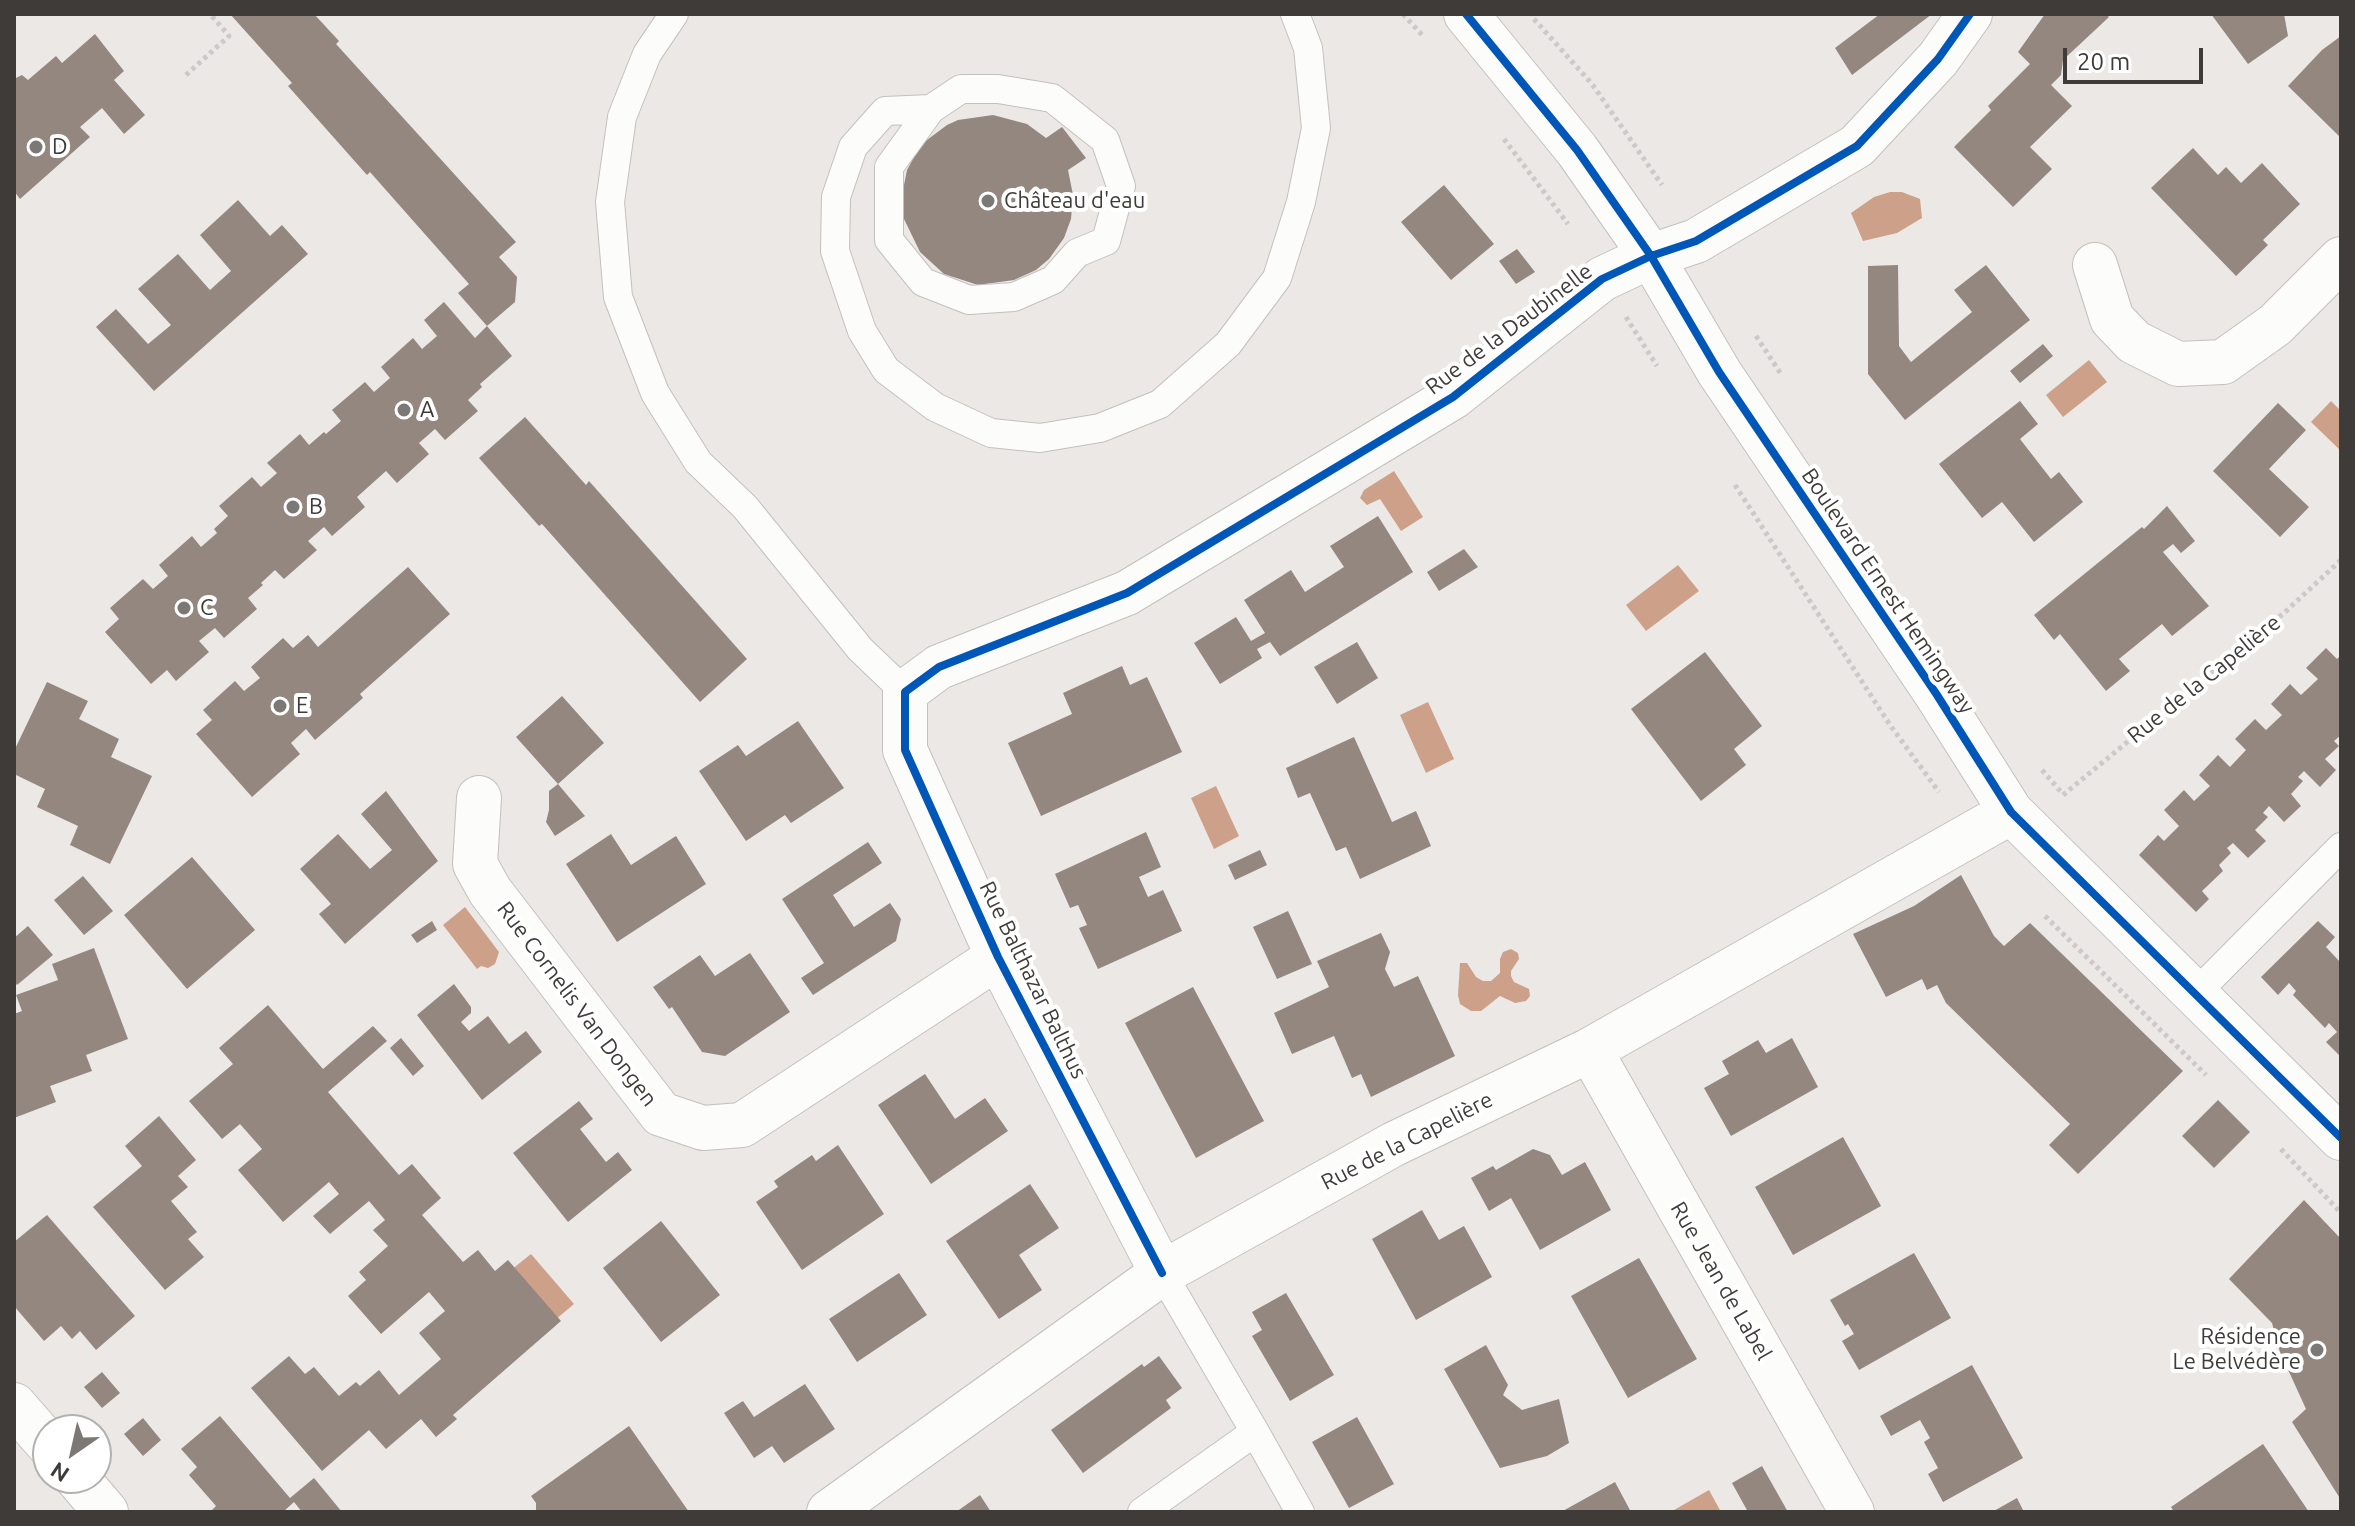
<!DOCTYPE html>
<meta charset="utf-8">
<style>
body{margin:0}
#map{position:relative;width:2355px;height:1526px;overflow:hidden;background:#ece8e6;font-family:Ubuntu,sans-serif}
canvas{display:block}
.frame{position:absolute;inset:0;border:16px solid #3e3b39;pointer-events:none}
.north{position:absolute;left:32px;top:1414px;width:80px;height:80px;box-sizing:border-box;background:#fff;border:2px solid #b2b1b0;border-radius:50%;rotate:214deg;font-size:22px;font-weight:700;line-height:32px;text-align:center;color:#3e3b39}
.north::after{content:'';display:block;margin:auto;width:28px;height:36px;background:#7b7876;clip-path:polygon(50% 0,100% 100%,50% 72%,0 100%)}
.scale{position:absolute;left:2063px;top:48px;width:140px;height:36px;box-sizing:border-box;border:4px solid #3e3b39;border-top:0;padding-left:10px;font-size:24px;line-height:28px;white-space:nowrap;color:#3e3b39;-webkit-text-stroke:6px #fff;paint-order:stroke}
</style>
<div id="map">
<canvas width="2355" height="1526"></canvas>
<div class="frame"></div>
<div class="north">N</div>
<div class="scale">20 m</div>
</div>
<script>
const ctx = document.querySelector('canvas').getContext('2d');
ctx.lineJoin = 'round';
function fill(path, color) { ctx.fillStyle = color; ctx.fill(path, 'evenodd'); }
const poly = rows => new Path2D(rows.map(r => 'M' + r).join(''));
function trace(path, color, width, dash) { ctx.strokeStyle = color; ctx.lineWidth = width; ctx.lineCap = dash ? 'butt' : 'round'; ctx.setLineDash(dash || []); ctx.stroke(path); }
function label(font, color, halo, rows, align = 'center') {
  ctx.font = font + ' Ubuntu,sans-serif'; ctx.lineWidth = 8; ctx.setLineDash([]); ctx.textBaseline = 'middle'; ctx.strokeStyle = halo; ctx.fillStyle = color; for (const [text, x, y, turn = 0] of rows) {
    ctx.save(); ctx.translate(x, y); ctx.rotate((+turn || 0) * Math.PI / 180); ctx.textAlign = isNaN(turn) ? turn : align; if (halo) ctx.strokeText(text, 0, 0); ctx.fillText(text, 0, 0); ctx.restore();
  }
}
fill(poly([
 [1890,192,1902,192,1920,199,1922,218,1897,233,1863,241,1851,213,1874,197],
 [2089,360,2107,382,2063,417,2046,395],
 [2331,401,2341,411,2341,451,2311,422],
 [1394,471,1423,517,1401,531,1380,499,1367,505,1360,498,1364,490],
 [1678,565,1699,591,1646,631,1626,605],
 [1428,702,1454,759,1426,773,1400,715],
 [1216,786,1239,836,1214,849,1191,798],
 [465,907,499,952,495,964,488,968,481,966,477,969,443,925],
 [1511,949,1518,953,1519,959,1511,971,1511,976,1514,982,1529,989,1530,996,1526,1001,1515,1003,1500,996,1481,1011,1471,1011,1460,1004,1458,995,1460,963,1467,963,1476,977,1483,981,1491,981,1500,973,1500,959,1503,952],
 [531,1254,574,1304,555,1320,511,1270],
 [1709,1490,1721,1512,1676,1512,1674,1510]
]), '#cda189');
fill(poly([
 [230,14,314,14,339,41,336,44,516,242,499,257,517,277,515,302,487,326,512,356,480,384,482,387,468,400,478,411,445,440,435,429,419,443,429,454,397,483,386,471,357,497,365,507,332,536,324,527,308,541,317,550,284,579,275,570,261,583,263,585,248,598,257,609,224,638,215,628,199,641,209,652,176,681,167,670,151,684,105,632,119,619,110,608,143,579,153,589,168,576,159,565,192,536,201,547,217,533,214,529,228,516,219,506,252,477,261,487,277,473,267,463,300,434,309,445,324,432,326,434,341,421,332,410,365,382,374,392,390,378,381,367,413,338,422,349,437,336,424,320,444,302,475,338,487,326,458,293,469,284,370,172,367,175,288,86,292,83],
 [1880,14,1932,14,1852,75,1835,48],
 [2045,14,2106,14,2109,17,2063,60,2061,75,2051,85,2072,106,2030,147,2052,169,2013,207,1954,147,1991,110,1988,106,2030,64,2018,52],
 [2211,14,2284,14,2288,36,2248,64],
 [95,34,124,71,114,80,145,115,124,134,102,108,80,127,90,137,20,199,14,191,14,79,22,75,28,80,56,56,62,63],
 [2341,36,2341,138,2288,86,2322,50],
 [993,115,1027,124,1046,138,1062,127,1086,158,1068,170,1073,195,1071,219,1064,238,1049,259,1036,270,1014,280,978,285,944,274,920,252,904,219,902,195,907,170,919,148,927,140,947,125,958,120],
 [2193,148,2218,175,2226,167,2241,183,2262,163,2300,204,2263,240,2268,245,2236,276,2151,188],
 [1444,185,1494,244,1451,280,1401,222],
 [238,200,270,236,282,225,308,254,154,391,96,327,116,309,148,344,171,325,138,289,178,254,210,290,231,271,200,235],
 [1517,249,1535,272,1516,284,1499,261],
 [1898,265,1899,346,1911,362,1972,312,1954,290,1986,265,2030,320,1905,420,1868,374,1868,266],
 [2043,344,2053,356,2020,383,2010,371],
 [2020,401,2038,424,2020,439,2051,479,2059,472,2083,502,2034,542,2002,502,1982,518,1939,464],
 [2278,403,2306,430,2269,469,2309,507,2280,537,2213,471],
 [525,417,586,485,589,481,747,659,700,702,542,524,539,526,479,458],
 [2167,506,2195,541,2181,553,2173,544,2163,552,2209,606,2172,636,2162,624,2119,659,2130,671,2106,691,2060,634,2054,640,2034,615,2142,527,2144,529],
 [1378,516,1413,572,1280,656,1270,642,1257,649,1262,658,1220,684,1194,643,1236,617,1251,641,1265,633,1244,600,1291,570,1305,592,1344,567,1330,546],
 [1464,549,1478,567,1439,591,1427,572],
 [408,567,450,614,360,694,363,698,315,740,306,729,291,743,300,754,252,797,196,734,212,720,203,710,235,681,244,691,260,678,251,667,283,638,293,648,308,635,318,647],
 [1357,642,1378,678,1337,704,1314,667],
 [2326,648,2337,659,2341,655,2341,735,2334,741,2339,746,2325,759,2336,770,2320,787,2304,771,2298,777,2303,781,2291,794,2301,806,2284,822,2269,806,2263,813,2268,817,2255,830,2266,841,2248,858,2233,843,2227,848,2231,853,2219,865,2223,871,2202,891,2209,899,2196,912,2139,855,2158,835,2164,841,2179,826,2164,810,2184,790,2194,801,2210,786,2199,775,2218,755,2230,767,2246,750,2235,739,2255,719,2266,730,2282,715,2271,704,2290,684,2301,695,2318,679,2306,668],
 [1705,652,1762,726,1734,749,1746,765,1701,801,1631,709],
 [1122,666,1130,685,1147,677,1182,752,1041,816,1008,743,1072,714,1063,693],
 [47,682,88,701,79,719,119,739,111,757,152,776,110,864,70,845,78,826,37,807,45,789,14,774,14,751],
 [562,696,604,743,558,784,516,737],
 [798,721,844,788,791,823,785,815,746,841,699,771,738,745,746,756],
 [1354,737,1392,822,1416,811,1431,846,1360,879,1346,847,1336,851,1310,793,1298,798,1286,768],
 [558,784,585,816,555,836,546,822,549,810,549,791],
 [386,791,438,861,345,944,319,914,331,904,300,869,338,834,370,869,392,850,361,814],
 [1146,832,1161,867,1139,877,1148,897,1163,890,1182,931,1098,969,1079,928,1087,925,1078,905,1070,908,1055,874],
 [611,834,631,865,676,836,706,884,617,942,566,864],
 [868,842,882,863,833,895,854,927,890,903,901,919,896,941,813,995,801,978,824,963,782,899],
 [1260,850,1267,865,1235,880,1228,865],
 [192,857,255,930,187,989,124,915],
 [1961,875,1994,936,2004,946,2030,923,2183,1071,2078,1174,2049,1145,2070,1124,1946,1003,1937,985,1927,990,1922,979,1886,997,1853,934,1914,906],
 [83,876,113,911,84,935,54,900],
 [1288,911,1312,964,1277,979,1253,927],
 [432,921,437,930,417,943,411,935],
 [2318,921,2335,937,2326,947,2341,963,2341,1057,2326,1042,2337,1032,2329,1023,2325,1028,2293,995,2296,991,2289,983,2278,995,2261,977],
 [28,926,53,955,17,985,14,981,14,938],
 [1381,933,1390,952,1385,969,1394,987,1418,976,1455,1056,1371,1097,1361,1074,1352,1078,1334,1036,1292,1054,1274,1013,1329,987,1317,961],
 [94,948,128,1039,86,1055,92,1071,50,1086,56,1102,14,1118,14,1014,22,1011,16,995,58,980,52,964],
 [750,953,790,1012,725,1056,702,1052,672,1007,669,1009,653,987,700,955,715,976],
 [454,984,471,1007,471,1013,461,1022,469,1031,488,1016,509,1044,526,1031,542,1052,482,1100,417,1015],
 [1193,987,1264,1121,1196,1158,1125,1023],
 [268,1005,323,1069,373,1026,387,1041,328,1092,399,1175,412,1164,441,1198,422,1215,463,1262,478,1250,495,1271,508,1260,561,1321,453,1415,457,1419,436,1437,421,1419,386,1449,369,1430,322,1471,251,1388,289,1356,305,1374,314,1367,339,1396,356,1382,360,1386,379,1370,399,1395,441,1359,419,1333,445,1311,429,1292,381,1334,348,1296,366,1280,359,1272,388,1246,373,1230,385,1220,369,1201,330,1234,313,1216,339,1194,329,1182,283,1222,238,1170,262,1149,240,1124,222,1139,189,1101,233,1064,219,1048],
 [401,1038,424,1066,413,1076,390,1048],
 [1792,1038,1818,1087,1731,1136,1704,1088,1729,1074,1722,1061,1758,1040,1766,1053],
 [925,1074,955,1119,985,1098,1008,1131,931,1184,878,1105],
 [2218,1100,2250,1132,2214,1168,2182,1136],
 [579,1101,593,1119,580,1129,606,1162,618,1152,632,1170,568,1222,513,1153],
 [159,1116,196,1160,178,1176,188,1187,171,1201,197,1232,188,1239,204,1257,165,1290,93,1207,142,1166,125,1146],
 [1843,1137,1881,1206,1793,1255,1755,1187],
 [838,1145,884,1214,802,1270,756,1202,778,1187,774,1181,812,1155,816,1161],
 [1533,1149,1550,1155,1562,1175,1585,1162,1611,1210,1540,1250,1511,1198,1489,1211,1471,1178,1493,1166,1496,1170],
 [1030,1184,1059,1228,1019,1255,1042,1290,999,1319,946,1241],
 [2304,1200,2341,1239,2341,1500,2292,1422,2306,1409,2280,1352,2272,1323,2229,1279],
 [1422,1210,1439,1240,1464,1226,1492,1277,1416,1320,1372,1239],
 [47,1215,135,1316,96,1350,80,1331,72,1339,61,1326,44,1341,14,1306,14,1242],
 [661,1221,720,1295,661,1342,603,1268],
 [1914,1253,1951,1318,1859,1370,1842,1341,1854,1334,1848,1324,1845,1326,1830,1300],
 [1639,1258,1697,1359,1628,1398,1571,1296],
 [899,1273,927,1315,857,1362,829,1319],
 [1286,1293,1334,1375,1290,1401,1252,1336,1262,1330,1252,1312],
 [1486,1345,1508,1385,1503,1395,1522,1410,1559,1399,1569,1443,1547,1456,1500,1468,1444,1369],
 [1159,1356,1182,1388,1166,1400,1171,1408,1083,1473,1051,1430,1142,1364,1144,1367],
 [1972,1365,2023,1458,1943,1502,1928,1474,1938,1468,1924,1442,1930,1438,1920,1420,1891,1436,1880,1416],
 [102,1372,120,1393,102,1408,84,1387],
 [805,1384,835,1429,784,1463,772,1446,754,1458,724,1413,743,1401,754,1417],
 [220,1416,290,1498,314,1478,342,1512,302,1512,294,1502,283,1512,210,1512,216,1506,189,1475,197,1467,181,1449],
 [1357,1417,1394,1484,1349,1508,1312,1442],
 [143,1418,161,1440,143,1456,124,1434],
 [629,1426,689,1512,536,1512,536,1503,531,1496],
 [2263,1444,2309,1512,2174,1512,2171,1507],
 [1762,1466,1788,1512,1748,1512,1732,1483],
 [1615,1482,1631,1512,1561,1512],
 [980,1495,991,1512,956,1512],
 [2017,1498,2024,1512,1992,1512]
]), '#938780');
const service = poly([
 [674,14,647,54,622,117,610,202,618,297,655,393,698,462,745,507,860,649,905,692],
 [931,109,889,167,889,240,923,282,969,300,1014,297,1053,280,1077,253,1106,241,1121,186,1105,140,1052,98,998,89,961,89,931,109,885,111,853,147,836,197,835,251,862,331,886,370,935,407,991,433,1040,438,1100,428,1160,404,1228,344,1277,278,1301,202,1316,128,1308,48,1295,14],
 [2195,994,2341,847],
 [1255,1432,1300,1512],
 [1142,1512,1255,1432,1162,1273]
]);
const minor = poly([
 [1466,14,1577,150,1651,256,1719,372,1937,695,2011,812,2341,1138],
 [2095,265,2112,319,2134,342,2178,364,2223,362,2275,325,2341,259],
 [479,798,475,864,490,891,661,1114,703,1128,742,1125,998,957],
 [1590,1050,1852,1512],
 [1162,1273,998,957,905,750,905,692,939,667,1127,593,1453,397,1602,279,1651,256,1696,241,1857,146,1938,59,1970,14],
 [14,1405,48,1444],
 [77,1478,106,1512],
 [829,1512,1162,1273,1394,1144,1590,1050,2011,812]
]);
trace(service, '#c3c0be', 30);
trace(minor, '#c3c0be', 46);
trace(poly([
 [1403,14,1424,37],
 [1534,19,1592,84,1662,185],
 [186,75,229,36,210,14],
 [1504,139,1568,224],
 [1626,317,1657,366],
 [1756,336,1781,374],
 [1735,485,1890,725,1939,792],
 [2042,770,2062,793],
 [2063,795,2284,613,2341,560],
 [2045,916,2206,1075],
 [2281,1149,2341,1213]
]), '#cbc9c9', 5, [4, 4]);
trace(service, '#fcfcfb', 28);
trace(minor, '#fcfcfb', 44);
trace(poly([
 [1466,14,1577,150,1651,256,1719,372,1937,695,2011,812,2341,1138],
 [1162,1273,998,957,905,750,905,692,939,667,1127,593,1453,397,1602,279,1651,256,1696,241,1857,146,1938,59,1970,14]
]), '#0057b8', 8);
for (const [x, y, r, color] of [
 [36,147,8,"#7b7876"],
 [988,201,8,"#7b7876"],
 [404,410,8,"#7b7876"],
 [293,507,8,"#7b7876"],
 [184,608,8,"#7b7876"],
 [280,706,8,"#7b7876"],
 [2317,1350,8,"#7b7876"]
]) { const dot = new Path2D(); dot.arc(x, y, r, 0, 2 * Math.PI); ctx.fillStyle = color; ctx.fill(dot); trace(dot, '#fff', 3); }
label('22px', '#3e3b39', '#fff', [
 ["D",52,147],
 ["Château d'eau",1004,201],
 ["A",420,410],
 ["B",309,507],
 ["C",200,608],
 ["E",296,706],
 ["Résidence",2301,1337,"right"],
 ["Le Belvédère",2301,1362,"right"]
], 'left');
label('22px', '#3e3b39', '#fff', [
 ["Rue de la Daubinelle",1509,329,-37],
 ["Boulevard Ernest Hemingway",1888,591,56],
 ["Rue de la Capelière",2204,679,-39],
 ["Rue Balthazar Balthus",1033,980,64],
 ["Rue Cornelis Van Dongen",577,1004,53],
 ["Rue de la Capelière",1407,1141,-27],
 ["Rue Jean de Label",1721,1281,60]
]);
</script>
